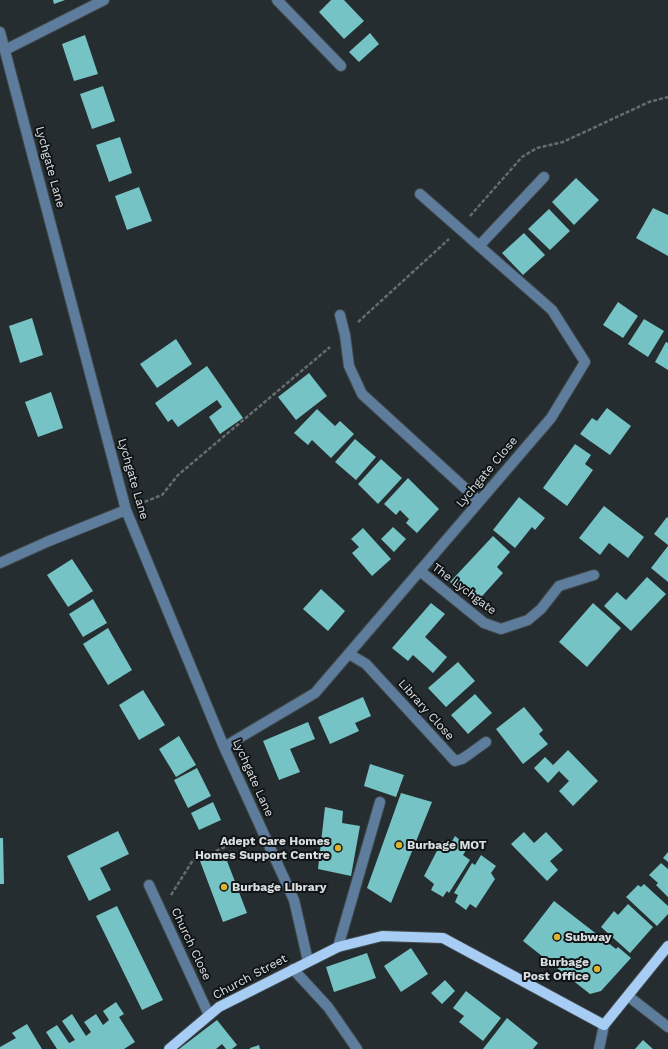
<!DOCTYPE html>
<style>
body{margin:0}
canvas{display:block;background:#252d30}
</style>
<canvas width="668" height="1049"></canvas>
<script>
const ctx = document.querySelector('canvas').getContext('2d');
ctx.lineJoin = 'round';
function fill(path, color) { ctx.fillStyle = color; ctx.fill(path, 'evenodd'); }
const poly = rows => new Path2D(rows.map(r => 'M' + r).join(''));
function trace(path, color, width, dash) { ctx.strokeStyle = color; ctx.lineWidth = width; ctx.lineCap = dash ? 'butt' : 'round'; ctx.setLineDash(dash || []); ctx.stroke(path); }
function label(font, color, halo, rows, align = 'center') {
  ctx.font = font + ' "Work Sans",sans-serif'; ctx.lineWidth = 4; ctx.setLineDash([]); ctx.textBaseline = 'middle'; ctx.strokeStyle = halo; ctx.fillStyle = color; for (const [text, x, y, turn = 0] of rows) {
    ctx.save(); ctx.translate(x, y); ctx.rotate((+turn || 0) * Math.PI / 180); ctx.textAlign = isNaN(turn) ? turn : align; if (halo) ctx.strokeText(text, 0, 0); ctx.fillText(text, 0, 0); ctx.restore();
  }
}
fill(poly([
 [53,0,65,0,54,4],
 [331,0,344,0,364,21,344,39,319,12],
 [370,33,379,44,359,62,349,52],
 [85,35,98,74,74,81,62,44],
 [103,86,115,121,92,129,80,94],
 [120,137,132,173,109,182,96,145],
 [576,178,599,200,574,225,552,202],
 [139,187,152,221,127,230,115,196],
 [653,208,668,215,668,256,636,238],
 [549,209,570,231,550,250,528,229],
 [524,233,545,255,523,275,502,253],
 [618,302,638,316,623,338,603,325],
 [32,318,43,355,20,363,9,326],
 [644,319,664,331,648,357,628,344],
 [176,339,192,364,157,388,140,364],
 [666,342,668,343,668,370,655,362],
 [207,366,243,418,220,434,209,417,222,407,217,400,178,427,172,419,168,422,155,403],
 [309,373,327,396,296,420,278,397],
 [51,392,63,428,38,437,25,402],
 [607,408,631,426,610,455,580,434,592,418,597,421],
 [317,409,335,426,340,421,354,434,331,458,312,440,308,445,294,433],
 [355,439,376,457,356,480,335,462],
 [575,444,591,455,585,464,593,470,567,506,543,488],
 [381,459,402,478,378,504,358,484],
 [408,478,439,509,417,533,406,523,409,519,400,510,396,515,384,504],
 [519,497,545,518,535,530,532,527,515,548,493,530],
 [604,506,644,537,628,558,609,543,600,555,579,538],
 [667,517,668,518,668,545,654,534],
 [393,527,406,539,394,552,381,539],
 [363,528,391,559,372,576,352,553,359,547,351,539],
 [493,536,510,552,497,567,503,573,475,604,450,582],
 [668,546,668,582,651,568],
 [72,559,93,591,68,607,47,575],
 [647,577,666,594,631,631,604,606,617,592,626,600],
 [321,589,345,611,328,631,303,609],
 [93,599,107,623,83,637,69,614],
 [431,603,445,614,425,637,447,657,433,673,413,655,408,661,392,648],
 [593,603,621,628,587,667,559,642],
 [108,628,132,670,108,685,83,644],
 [458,662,475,681,446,707,428,688],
 [143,690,165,725,139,740,119,705],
 [475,694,492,713,468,734,451,715],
 [363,697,371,716,355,723,359,731,330,744,318,717],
 [524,707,543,730,539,734,548,744,523,764,496,729],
 [308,722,315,739,290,749,300,772,279,780,263,741],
 [179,736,196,765,176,777,159,749],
 [568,750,598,781,573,806,559,791,569,781,559,771,548,783,534,768,545,757,553,765],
 [370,764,404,775,396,797,364,786],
 [197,768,211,796,188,808,174,780],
 [401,793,432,802,391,903,367,888],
 [213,802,221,820,199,830,191,813],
 [325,807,343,811,342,823,360,826,351,876,318,869],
 [118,831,129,854,100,868,111,890,89,901,67,856],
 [524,832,534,843,546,832,563,850,550,861,558,870,547,881,511,844],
 [455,836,468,847,463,855,470,860,449,893,447,891,443,897,431,890,434,884,424,876,442,841,450,845],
 [0,838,3,838,4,884,0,884],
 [668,852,668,862,663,858],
 [224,853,247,913,223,922,200,861],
 [481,855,496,866,491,873,495,879,476,908,470,904,466,910,455,902,458,895,454,893,472,863,475,865],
 [661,863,668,869,668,897,656,885,658,883,649,875],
 [644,884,668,906,668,914,657,926,626,897,638,885,641,887],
 [554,901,616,949,618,947,631,958,601,991,590,994,523,941],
 [628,904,653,927,630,953,601,927,614,911,618,915],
 [117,906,163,1000,142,1010,96,916],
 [411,948,428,974,401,992,384,966],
 [367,953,376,978,334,992,326,967],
 [445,980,455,991,442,1004,431,993],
 [466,991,501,1018,483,1041,459,1022,464,1016,453,1008],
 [116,1002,124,1014,119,1017,135,1042,124,1049,57,1049,46,1032,57,1025,69,1043,75,1040,62,1021,72,1014,86,1036,91,1032,84,1022,96,1014,103,1025,109,1020,103,1011],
 [507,1018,538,1043,533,1049,483,1049],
 [217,1020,237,1045,232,1049,226,1049,222,1044,216,1049,179,1049],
 [27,1024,42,1049,0,1049,0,1047,16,1038,12,1033],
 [643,1040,653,1049,635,1049],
 [259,1045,260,1049,250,1049,250,1048]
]), '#75c3c4');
const minor = poly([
 [277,0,341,66],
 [0,32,126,510,224,747,294,900,308,961],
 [5,50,104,0],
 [479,246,544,177],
 [340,315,345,335,349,366,362,394,479,501],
 [0,563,49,541,126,510],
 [420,571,484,623,501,629,528,620,541,609,559,586,594,575],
 [349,654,366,664,455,761,462,759,468,755,486,742],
 [224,747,315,693,551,418,585,362,552,310,420,194],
 [149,885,209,1015],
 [338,947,380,802],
 [293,969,328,1007,357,1049],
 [628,996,668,1027],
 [599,1049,604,1025]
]);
const major = poly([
 [169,1049,219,1007,338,947,382,936,443,938,604,1025,668,946]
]);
trace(minor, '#424a4c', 12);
trace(major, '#424a4c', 12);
trace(poly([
 [470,216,522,157,537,148,563,142,649,102,668,97],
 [358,322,449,239],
 [139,504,162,495,178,475,330,347],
 [171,895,193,860,248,838]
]), '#656d6f', 2.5, [4, 2]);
trace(minor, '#5e7d9d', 10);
trace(major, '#a7cdf5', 10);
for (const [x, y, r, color] of [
 [399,845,4,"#dab333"],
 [338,848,4,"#dab333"],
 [224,887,4,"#dab333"],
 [557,937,4,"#dab333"],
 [597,969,4,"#dab333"]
]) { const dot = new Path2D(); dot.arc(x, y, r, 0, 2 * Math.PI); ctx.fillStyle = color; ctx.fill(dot); trace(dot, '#111416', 1.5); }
label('12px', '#dae0e2', '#111416', [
 ["Lychgate Lane",50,167,75],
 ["Lychgate Close",487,472,-50],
 ["Lychgate Lane",133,479,74],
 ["The Lychgate",464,589,37],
 ["Library Close",426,710,48],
 ["Lychgate Lane",253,778,66],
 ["Church Close",191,944,65],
 ["Church Street",250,977,-28]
]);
label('bold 12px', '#dae0e2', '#111416', [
 ["Adept Care Homes",330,841,"right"],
 ["Homes Support Centre",330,855,"right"],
 ["Burbage MOT",407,845],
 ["Burbage Library",232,887],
 ["Subway",565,937],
 ["Burbage",589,962,"right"],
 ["Post Office",589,976,"right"]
], 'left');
</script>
